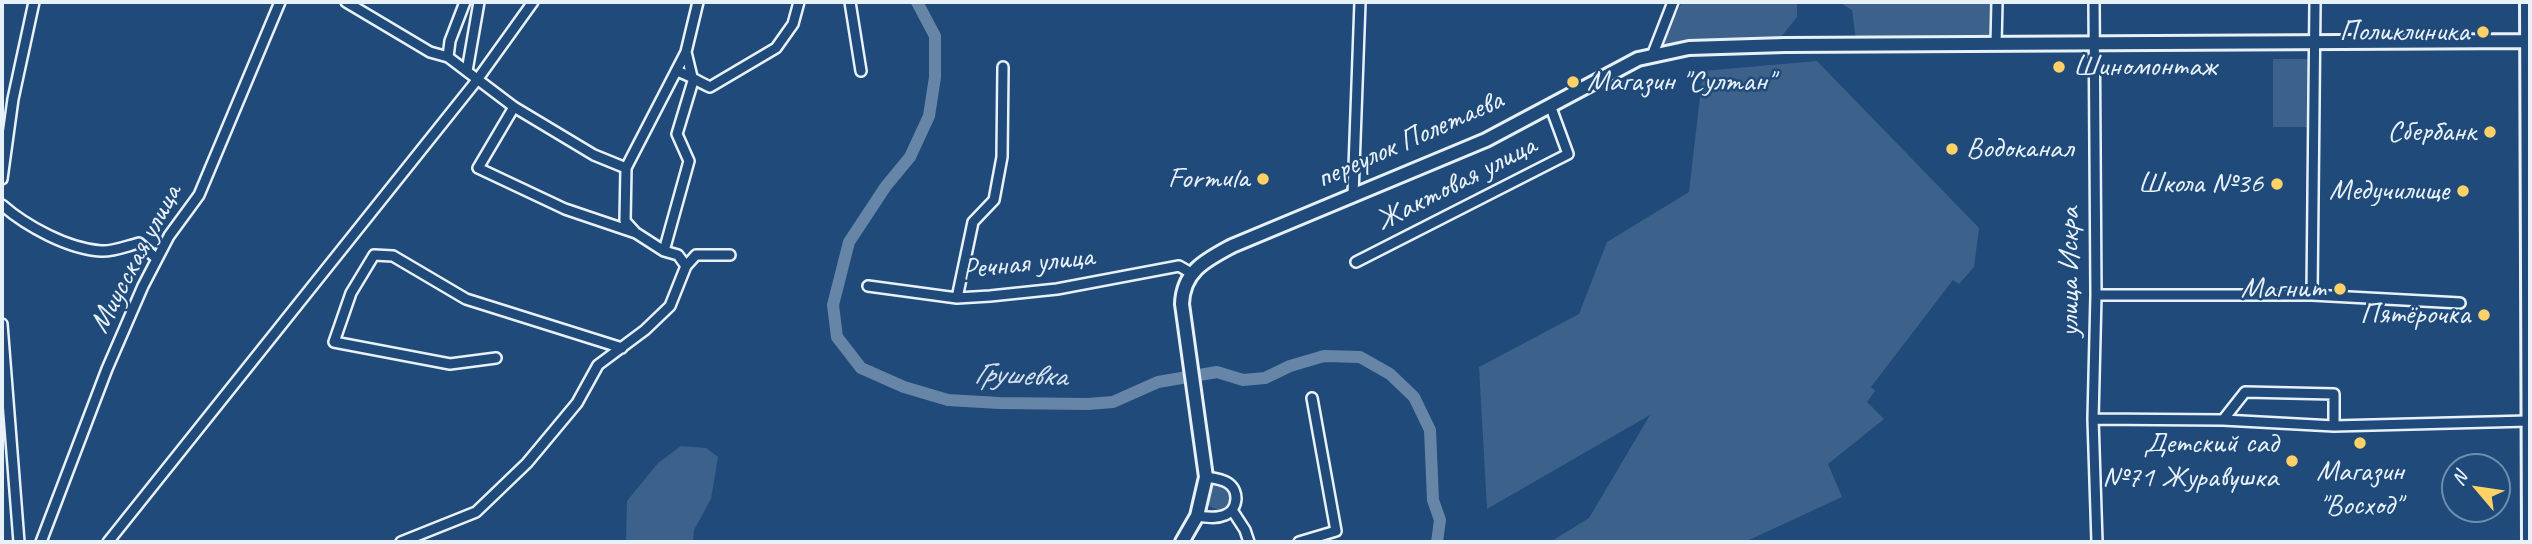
<!DOCTYPE html>
<meta charset="utf-8">
<style>
body{margin:0}
#map{position:relative;width:2532px;height:544px;overflow:hidden;background:#1f4a7a;font-family:Caveat,sans-serif}
canvas{display:block}
.frame{position:absolute;inset:0;border:4px solid #e8f1f8;pointer-events:none}
.north{position:absolute;left:2441px;top:453px;width:70px;height:70px;box-sizing:border-box;background:#1f4a7a;border:2px solid #6f8dac;border-radius:50%;rotate:299deg;font-size:19px;font-weight:700;line-height:28px;text-align:center;color:#e8f1f8}
.north::after{content:'';display:block;margin:auto;width:24px;height:32px;background:#ffd166;clip-path:polygon(50% 0,100% 100%,50% 72%,0 100%)}
</style>
<div id="map">
<canvas width="2532" height="544"></canvas>
<div class="frame"></div>
<div class="north">N</div>
</div>
<script>
const g = document.querySelector('canvas').getContext('2d');
g.lineJoin = 'round';
function paint(path, color) {
  g.fillStyle = color;
  g.fill(path, 'evenodd');
}
function strokePath(path, color, width, dash) {
  g.strokeStyle = color;
  g.lineWidth = width;
  g.lineCap = dash ? 'butt' : 'round';
  g.setLineDash(dash || []);
  g.stroke(path);
}
function write(font, color, halo, rows, align = 'center') {
  g.font = font + ' Caveat,sans-serif';
  g.lineWidth = 5;
  g.setLineDash([]);
  g.textBaseline = 'middle';
  g.strokeStyle = halo;
  g.fillStyle = color;
  for (const [text, x, y, turn = 0] of rows) {
    g.save();
    g.translate(x, y);
    g.rotate((+turn || 0) * Math.PI / 180);
    g.textAlign = isNaN(turn) ? turn : align;
    if (halo) g.strokeText(text, 0, 0);
    g.fillText(text, 0, 0);
    g.restore();
  }
}
paint(new Path2D(`
 M1682,2H1797V17L1777,42L1657,50Z
 M1839,2H1994V41H1856L1852,10Z
 M2273,59H2308V127H2273Z
 M1817,61L1979,228L1974,267L1959,284L1953,280L1871,387L1875,391L1867,402L1884,419L1828,464L1842,497L1749,540L1728,542H1550L1589,518L1650,415L1487,509L1479,367L1579,314L1607,242L1689,192L1703,71Z
 M681,446L706,448L718,457L711,499L694,530L693,542H626L627,501L658,463Z
 M1206 497a12 12 0 1 1 24 0a12 12 0 1 1-24 0Z`), '#3c628c');
strokePath(new Path2D(`
 M917,2L935,36V77L929,116L910,157L886,186L849,242L833,305L837,337L861,368L904,387L948,400L999,403L1088,404L1113,402L1158,382L1217,372L1243,380L1265,378L1290,366L1324,356L1360,357L1390,374L1414,397L1430,430L1433,500L1440,520L1437,542`), '#6685a7', 12);
const minor = new Path2D(`
 M346,2L430,52L448,57L514,107L594,155L626,168
 M850,2L861,71
 M2094,2L2096,295L2093,419L2097,542
 M1996,44L1997,2
 M1652,56L1673,2
 M448,57L450,41L465,2
 M467,71L479,2
 M676,71C688,74 698,82 710,87L776,48L793,24L799,2
 M514,107L478,168L565,209L636,233L664,251L678,255L686,266
 M2,179L13,99L34,2
 M1353,195L1360,2
 M2,205C26,226 68,249 101,251C112,252 127,246 139,243L157,259
 M635,232L625,221L626,168L686,52L698,2
 M664,251L689,161L677,134L693,81L686,52
 M1356,262L1568,154L1550,105
 M868,286L957,298L990,296L1057,289L1179,266L1191,273
 M2096,295H2312L2315,2
 M2312,295L2460,303
 M957,298L973,222L994,200L1002,157L1003,67
 M2,324L19,542
 M496,358L450,364L334,342L351,293L374,255L393,256L466,299L622,348
 M2093,419L2223,420L2245,392L2334,394V426L2528,421
 M2223,420L2334,426
 M1232,510L1245,530L1249,542
 M1197,516C1206,517 1216,519 1225,515C1238,510 1240,491 1228,483C1222,479 1213,478 1206,477
 M41,542L107,369L143,286L169,236L199,195L280,2
 M108,542L477,80L533,2
 M401,542L476,512L527,463L577,403L598,365L645,330L670,306L686,266L696,255H730
 M1299,542L1336,531L1312,398`);
const major = new Path2D(`
 M2527,2L2529,542
 M1182,542L1197,516L1206,477L1182,304C1183,271 1206,260 1232,246L1486,140L1638,59L1689,48L1785,45L2527,41`);
strokePath(minor, '#e8f1f8', 14);
strokePath(major, '#e8f1f8', 18);
strokePath(minor, '#1f4a7a', 9);
strokePath(major, '#1f4a7a', 12);
for (const [x, y, r, color] of [
 [2483,32,7,"#ffd166"],
 [2059,67,7,"#ffd166"],
 [1573,82,7,"#ffd166"],
 [2490,132,7,"#ffd166"],
 [1952,149,7,"#ffd166"],
 [1263,179,7,"#ffd166"],
 [2277,184,7,"#ffd166"],
 [2463,191,7,"#ffd166"],
 [2340,289,7,"#ffd166"],
 [2484,315,7,"#ffd166"],
 [2360,443,7,"#ffd166"],
 [2292,461,7,"#ffd166"]
]) {
  const dot = new Path2D();
  dot.arc(x, y, r, 0, 2 * Math.PI);
  g.fillStyle = color;
  g.fill(dot);
  strokePath(dot, '#1f4a7a', 2.5);
}
write('30px', '#e8f1f8', '#1f4a7a', [
 ["Поликлиника",2469,32],
 ["Шиномонтаж",2073,67,"left"],
 ["Магазин \"Султан\"",1587,82,"left"],
 ["Сбербанк",2476,132],
 ["Водоканал",1966,149,"left"],
 ["Formula",1249,179],
 ["Школа №36",2263,184],
 ["Медучилище",2449,191],
 ["Магнит",2326,289],
 ["Пятёрочка",2470,315],
 ["Детский сад",2278,444],
 ["№71 Журавушка",2278,478],
 ["Магазин",2360,472,"center"],
 ["\"Восход\"",2360,506,"center"]
], 'right');
write('30px', '#e8f1f8', '#1f4a7a', [
 ["переулок Полетаева",1410,140,-24],
 ["Жактовая улица",1456,184,-27],
 ["Миусская улица",136,259,-62],
 ["Речная улица",1028,264,-6],
 ["улица Искра",2070,272,-90]
]);
write('italic 32px', '#d4e1ec', '#1f4a7a', [
 ["Грушевка",1020,376,2]
]);
</script>
